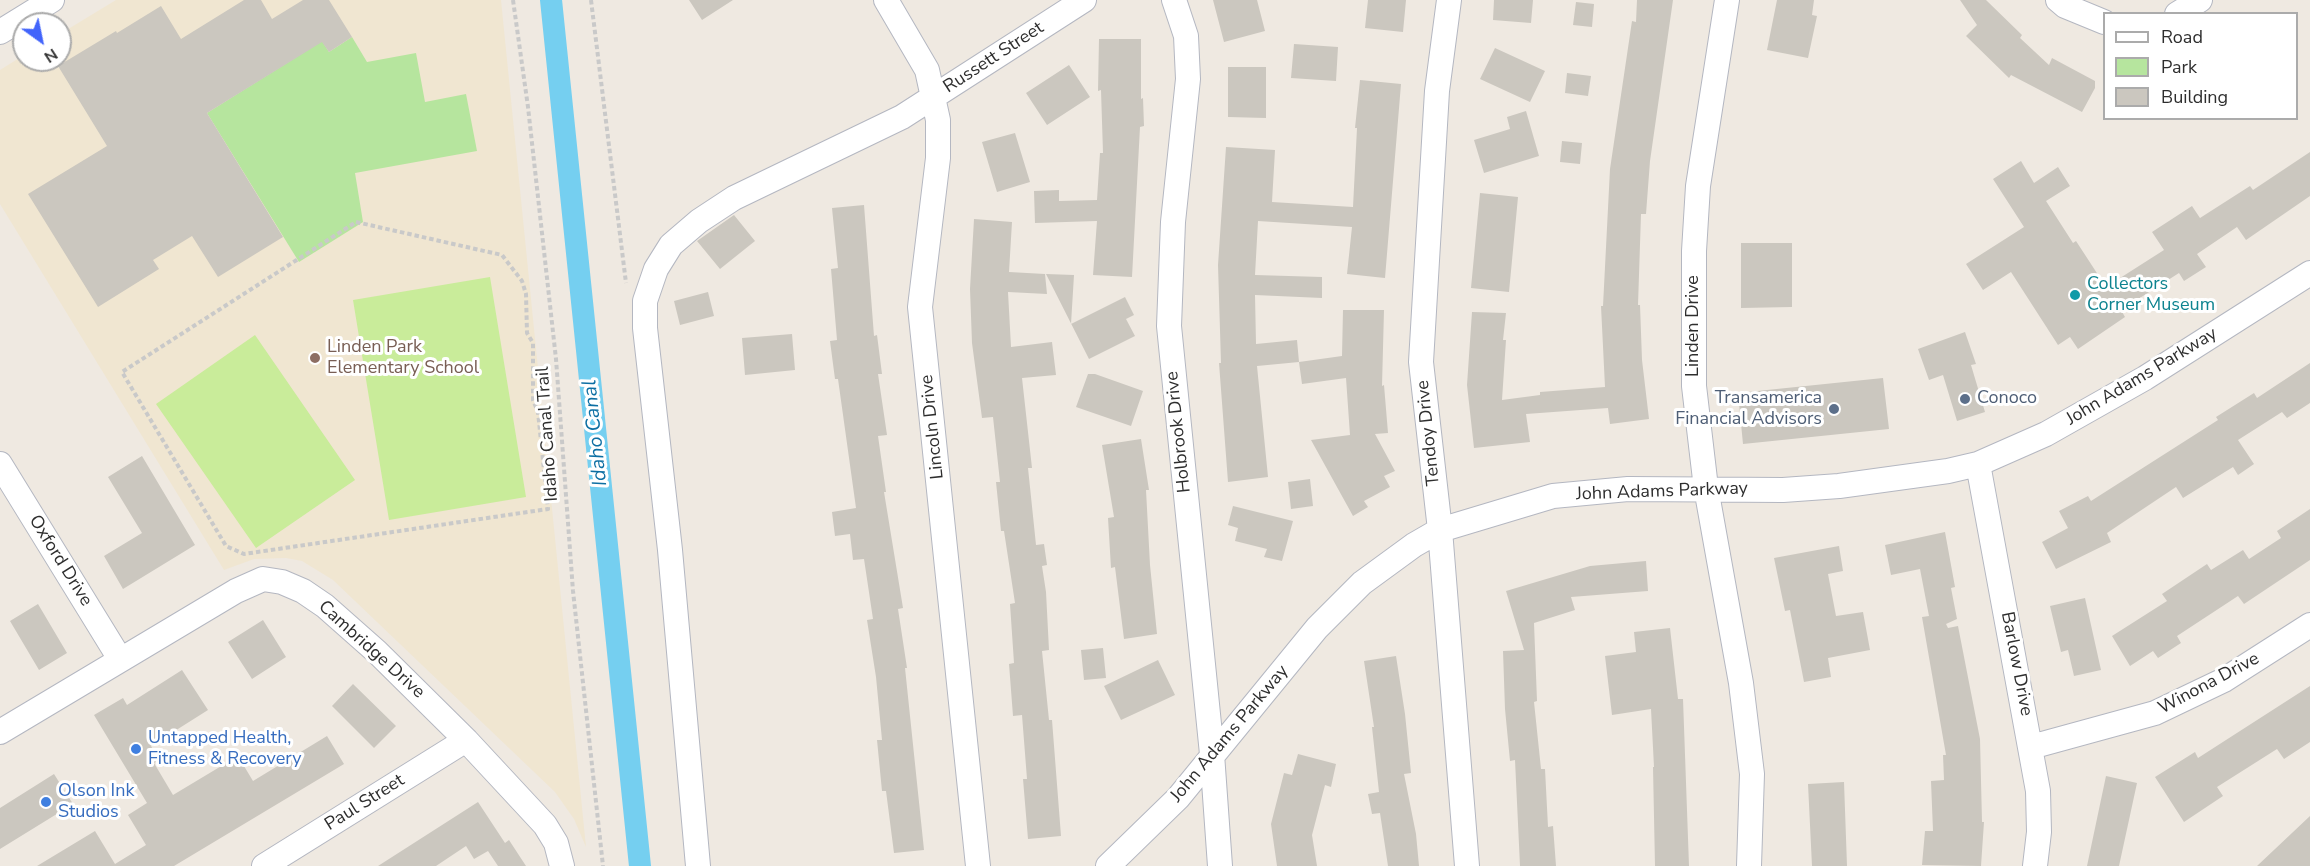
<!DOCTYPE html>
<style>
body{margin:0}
#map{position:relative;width:2310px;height:866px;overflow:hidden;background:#efe9e1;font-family:"Nunito Sans",sans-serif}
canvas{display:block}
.legend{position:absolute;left:2103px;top:12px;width:195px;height:108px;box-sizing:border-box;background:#fff;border:2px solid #ababab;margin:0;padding:8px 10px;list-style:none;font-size:18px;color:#2e2e2e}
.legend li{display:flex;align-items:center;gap:12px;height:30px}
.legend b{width:30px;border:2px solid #ababab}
.north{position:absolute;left:12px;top:12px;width:60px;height:60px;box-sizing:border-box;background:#fff;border:2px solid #ababab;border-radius:50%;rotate:147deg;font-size:16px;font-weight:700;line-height:24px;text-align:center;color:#2e2e2e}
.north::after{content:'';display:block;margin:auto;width:21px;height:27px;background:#4264fb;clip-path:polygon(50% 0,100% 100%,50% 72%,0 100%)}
</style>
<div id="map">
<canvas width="2310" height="866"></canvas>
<ul class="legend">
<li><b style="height:8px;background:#fff"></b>Road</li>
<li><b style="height:16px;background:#b6e59e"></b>Park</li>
<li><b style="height:16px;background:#cbc7bf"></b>Building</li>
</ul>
<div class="north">N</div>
</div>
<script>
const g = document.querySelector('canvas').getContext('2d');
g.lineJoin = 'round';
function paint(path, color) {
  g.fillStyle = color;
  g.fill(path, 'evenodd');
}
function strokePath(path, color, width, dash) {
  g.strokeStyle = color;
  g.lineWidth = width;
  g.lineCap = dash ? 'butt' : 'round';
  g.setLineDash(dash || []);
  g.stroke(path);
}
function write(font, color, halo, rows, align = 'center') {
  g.font = font + ' "Nunito Sans",sans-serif';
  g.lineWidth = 6;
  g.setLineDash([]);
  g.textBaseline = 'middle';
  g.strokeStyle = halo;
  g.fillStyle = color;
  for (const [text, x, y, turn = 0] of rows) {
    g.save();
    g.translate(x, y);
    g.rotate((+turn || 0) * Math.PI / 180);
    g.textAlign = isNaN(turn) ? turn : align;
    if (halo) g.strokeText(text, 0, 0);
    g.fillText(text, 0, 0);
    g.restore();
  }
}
paint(new Path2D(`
 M116,0H501L586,847L574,819L555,792L333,580L302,561L286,558L254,559L224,570L0,204V70L24,55V60H60V34Z`), '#f0e6d1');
paint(new Path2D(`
 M352,37L367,62L416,53L425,102L466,94L477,151L355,173L363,222L299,262L207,113L322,41L329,52Z`), '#b6e59e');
paint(new Path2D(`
 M490,277L526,497L389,520L353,300Z
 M255,335L355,480L256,548L156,404Z`), '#c9ec9a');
strokePath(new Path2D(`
 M551,0L640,866`), '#75cff0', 22);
paint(new Path2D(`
 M244,0H261L272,19L303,0H329L352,37L329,52L322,42L207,113L283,237L218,277L192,236L153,260L159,269L98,307L28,194L107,146L58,66L116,31L117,33L161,6L181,39Z
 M689,0H733L702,20Z
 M1213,0H1257L1265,31L1224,42Z
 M1368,0H1406L1403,32L1365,28Z
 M1494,0H1533L1531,23L1493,20Z
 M1637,0H1673L1650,161L1646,214H1641L1638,305H1640L1642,360L1649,419L1610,424L1608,408L1526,414L1530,442L1474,448L1467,385L1472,312L1506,313L1503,340H1506L1502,400L1540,395V392L1605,387L1601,306H1603L1610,169L1632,21L1636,22Z
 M1777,0H1814L1812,15L1817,16L1808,58L1767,50Z
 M1960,0H1986L2022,35L2020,38L2049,65L2052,58L2095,81V88L2082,112L2011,75L2009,78L1966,36L1977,25Z
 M1576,2L1594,4L1592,27L1573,25Z
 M1099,39H1141V99L1143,98L1144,126L1140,127L1132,277L1093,275L1097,221L1035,223L1034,191L1059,190V201L1097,200L1100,153H1103L1101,90L1098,91Z
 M1294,44L1338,47L1336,81L1291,78Z
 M1495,48L1545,71L1530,102L1480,79Z
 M1069,65L1090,97L1047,125L1026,93Z
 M1228,67H1266V118L1228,117Z
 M1567,73L1591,76L1588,96L1565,93Z
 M1360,80L1401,84L1385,278L1347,274L1352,227L1258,221L1255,275L1322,277V298L1255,295L1256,344L1297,340L1299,362L1257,366L1268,477L1228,482L1219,363H1221L1218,265L1226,147L1275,150L1272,202L1353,207L1357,128H1355Z
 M1526,111L1539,156L1484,173L1474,140L1510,129L1507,117Z
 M1015,133L1030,182L997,192L982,142Z
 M1562,141L1582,143L1580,164L1560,162Z
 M2310,152V196L2246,240L2237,227L2197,254L2206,267L2184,281L2179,273L2121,310L2125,317L2078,349L2070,337L2058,345L2011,272L1983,290L1966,264L2024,227L1993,179L2021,161L2034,183L2058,167L2070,186L2046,201L2073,243L2076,241L2106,287L2164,250L2152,232L2192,206L2200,218L2250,186L2253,190Z
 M1480,193L1518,197L1509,292L1471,288Z
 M864,205L874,336L877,335L882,374H878L887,435L878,436L886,492H884L903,608L898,609L907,668H905L924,850L894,853L886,791H882L877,740H882L876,677L867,620L873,619L864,559L853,560L850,534L835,536L832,512L856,508L838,379H835L830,341L837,340L831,269L838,268L832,208Z
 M734,215L755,241L720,269L697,241Z
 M974,219L1012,222L1009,272L1045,274L1047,294L1008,292L1011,347L1052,342L1056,375L1022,378L1032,468H1028L1036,545L1044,544L1047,565L1042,566L1046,592L1049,650L1042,651L1049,720H1052L1061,836L1028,839L1023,779H1027L1022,715L1013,716L1009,664L1014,663L1010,604L1015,603L1004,531H1001L996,482H1000L993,417L982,418L972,343L970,289Z
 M1741,243H1792V307L1741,308Z
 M1046,274L1074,275L1071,324L1125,297L1134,315L1126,319L1135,336L1089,359Z
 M708,292L714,316L680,325L674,301Z
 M1343,310H1384L1382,386L1384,385L1388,433L1375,434L1395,471L1384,476L1390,487L1364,501L1368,507L1353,516L1311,440L1350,435L1346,378L1302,384L1299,362L1342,356Z
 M1965,332L1976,364L1971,365L1985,412L1957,421L1943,375L1929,380L1918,349Z
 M792,334L795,370L745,375L742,338Z
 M2310,363V403L2287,418L2282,412L2238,440L2254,464L2238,475L2233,467L2183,498L2176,487L2107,533L2111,542L2056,569L2042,542L2068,528L2059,511L2088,496L2091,501L2218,420L2216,417L2254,393L2257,398Z
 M1088,374H1095L1143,391L1131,426L1076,407Z
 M1883,378L1889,429L1743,444L1738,393Z
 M1141,439L1149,490H1146L1150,565L1157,634L1124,639L1115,567L1111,568L1108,518L1114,517L1102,445Z
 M142,456L195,545L123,589L104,556L142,533L108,477Z
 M1310,479L1313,506L1291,509L1288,482Z
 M1233,506L1293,521L1282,561L1264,557L1267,549L1235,541L1238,528L1228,525Z
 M2310,509V560L2244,604L2238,596L2177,636L2181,643L2158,658L2153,651L2130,666L2112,636L2167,601L2162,594L2207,564L2211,570L2243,550L2249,559L2281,538L2277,531Z
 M1945,532L1955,587L1951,588L1957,619L1946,624L1948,628L1958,626L1980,739L1982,822H1984L1981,866L1922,865L1925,831H1933L1931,781L1944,780L1943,755H1946L1922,617L1929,616L1920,569L1891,575L1885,545Z
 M1839,546L1843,571L1828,574L1836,616L1863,612L1870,650L1828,658L1831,677L1804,682L1790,610L1785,611L1774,558Z
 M1646,561L1648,591L1571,597L1575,610L1534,623L1537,701L1534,702L1541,769H1545L1548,827L1553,826L1556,866H1520L1515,760L1510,761L1505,709L1503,651L1524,650L1506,591L1590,566Z
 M2085,598L2101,670L2074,676L2068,650L2061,652L2050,606Z
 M38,604L67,653L39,670L10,621Z
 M263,620L286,657L252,679L228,642Z
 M1670,628L1678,699H1683L1689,866H1655L1653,767H1654L1651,709L1612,715L1605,656L1636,652L1634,632Z
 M1103,648L1106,678L1084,680L1081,650Z
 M1396,656L1405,714L1411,773L1404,774L1416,834L1419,866H1388L1380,813L1372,814L1368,794L1379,792L1372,727H1374L1364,661Z
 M1158,660L1175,695L1121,720L1104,686Z
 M182,670L208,710L151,746L159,760L154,763L173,795L238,756L253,781L327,736L344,764L174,866H37L95,831L115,864L146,845L128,815L147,803L94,715L123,698L127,705Z
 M353,684L396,726L374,748L332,706Z
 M2310,686V742L2284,759L2277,749L2217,787L2223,796L2184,822L2155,777L2195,752L2198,758Z
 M1298,754L1336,764L1331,787L1325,785L1312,835L1317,866H1277L1271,824L1284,773L1292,775Z
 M54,774L73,804L0,849V808Z
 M2106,776L2137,783L2119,866H2087Z
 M1844,782L1847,866H1812L1808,784Z
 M478,802L505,843L509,840L526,866H498L488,851L474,859L466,846L436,866H378Z
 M2310,816V866H2257Z`), '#cbc7bf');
const minor = new Path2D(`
 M886,0L927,70L938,120V158L920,307L978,866
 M1174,0L1186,36L1188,79L1173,222L1169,326L1212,754L1220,866
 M1449,0L1437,91L1421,362L1440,530L1467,866
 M1727,0L1698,186L1694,251V386L1706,488L1741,683L1752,774L1749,866
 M2058,0L2065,6L2104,22
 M2177,14L2200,0
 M0,32L52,0
 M0,464L120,659
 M1978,464L2038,791L2039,832L2035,866
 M0,732L236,591L263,579L282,582L303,591L325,606L377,652L466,740L545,825L556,843L562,866
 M2031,747L2155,713L2224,680L2310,625
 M264,866L466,740
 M698,866L670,550L645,328V301L656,269L671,245L699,221L734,198L902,117L1084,0
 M1108,866L1178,798L1317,628L1362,583L1414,545L1440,530L1553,496L1628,489L1783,490L1839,486L1948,471L1978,464L2046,434L2145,378L2310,273`);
strokePath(minor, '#b4b7c1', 26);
strokePath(new Path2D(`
 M513,0L528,107L556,359L573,591L603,866
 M591,0L626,283
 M356,222L502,255L522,281L526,294L527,333L533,343V400L538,412L548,509L244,554L226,546L122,372Z`), '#c9c9c9', 4, [4.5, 3]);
strokePath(minor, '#fff', 24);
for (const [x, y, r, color] of [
 [2075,295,6,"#0f9aa8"],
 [315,358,6,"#8d6e63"],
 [1965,399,6,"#5c6f8a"],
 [1834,409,6,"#5c6f8a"],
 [136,749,6,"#3f7fe0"],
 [46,802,6,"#3f7fe0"]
]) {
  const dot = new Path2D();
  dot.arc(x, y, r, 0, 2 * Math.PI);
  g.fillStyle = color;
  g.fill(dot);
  strokePath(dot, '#fff', 2);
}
write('18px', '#2e2e2e', '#fff', [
 ["Russett Street",994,58,-33],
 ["Linden Drive",1694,326,-90],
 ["John Adams Parkway",2142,377,-31],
 ["Lincoln Drive",933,427,-96],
 ["Holbrook Drive",1179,432,-96],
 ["Tendoy Drive",1429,433,-96],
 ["Idaho Canal Trail",548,434,-94],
 ["John Adams Parkway",1662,492,-2],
 ["Oxford Drive",60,561,58],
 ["Cambridge Drive",371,650,42],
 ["Barlow Drive",2016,664,79],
 ["Winona Drive",2209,684,-28],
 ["John Adams Parkway",1230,734,-50],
 ["Paul Street",365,803,-32]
]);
write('18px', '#0d838f', '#fff', [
 ["Collectors",2087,285],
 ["Corner Museum",2087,306]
], 'left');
write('18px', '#785e54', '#fff', [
 ["Linden Park",327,348],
 ["Elementary School",327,369]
], 'left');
write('18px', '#4e5e75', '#fff', [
 ["Transamerica",1822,399],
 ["Financial Advisors",1822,420],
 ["Conoco",1977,399,"left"]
], 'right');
write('18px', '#366cbe', '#fff', [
 ["Untapped Health,",148,739],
 ["Fitness & Recovery",148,760],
 ["Olson Ink",58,792],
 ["Studios",58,813]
], 'left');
write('italic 20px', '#0d6fa3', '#fff', [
 ["Idaho Canal",596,433,-96]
]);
</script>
